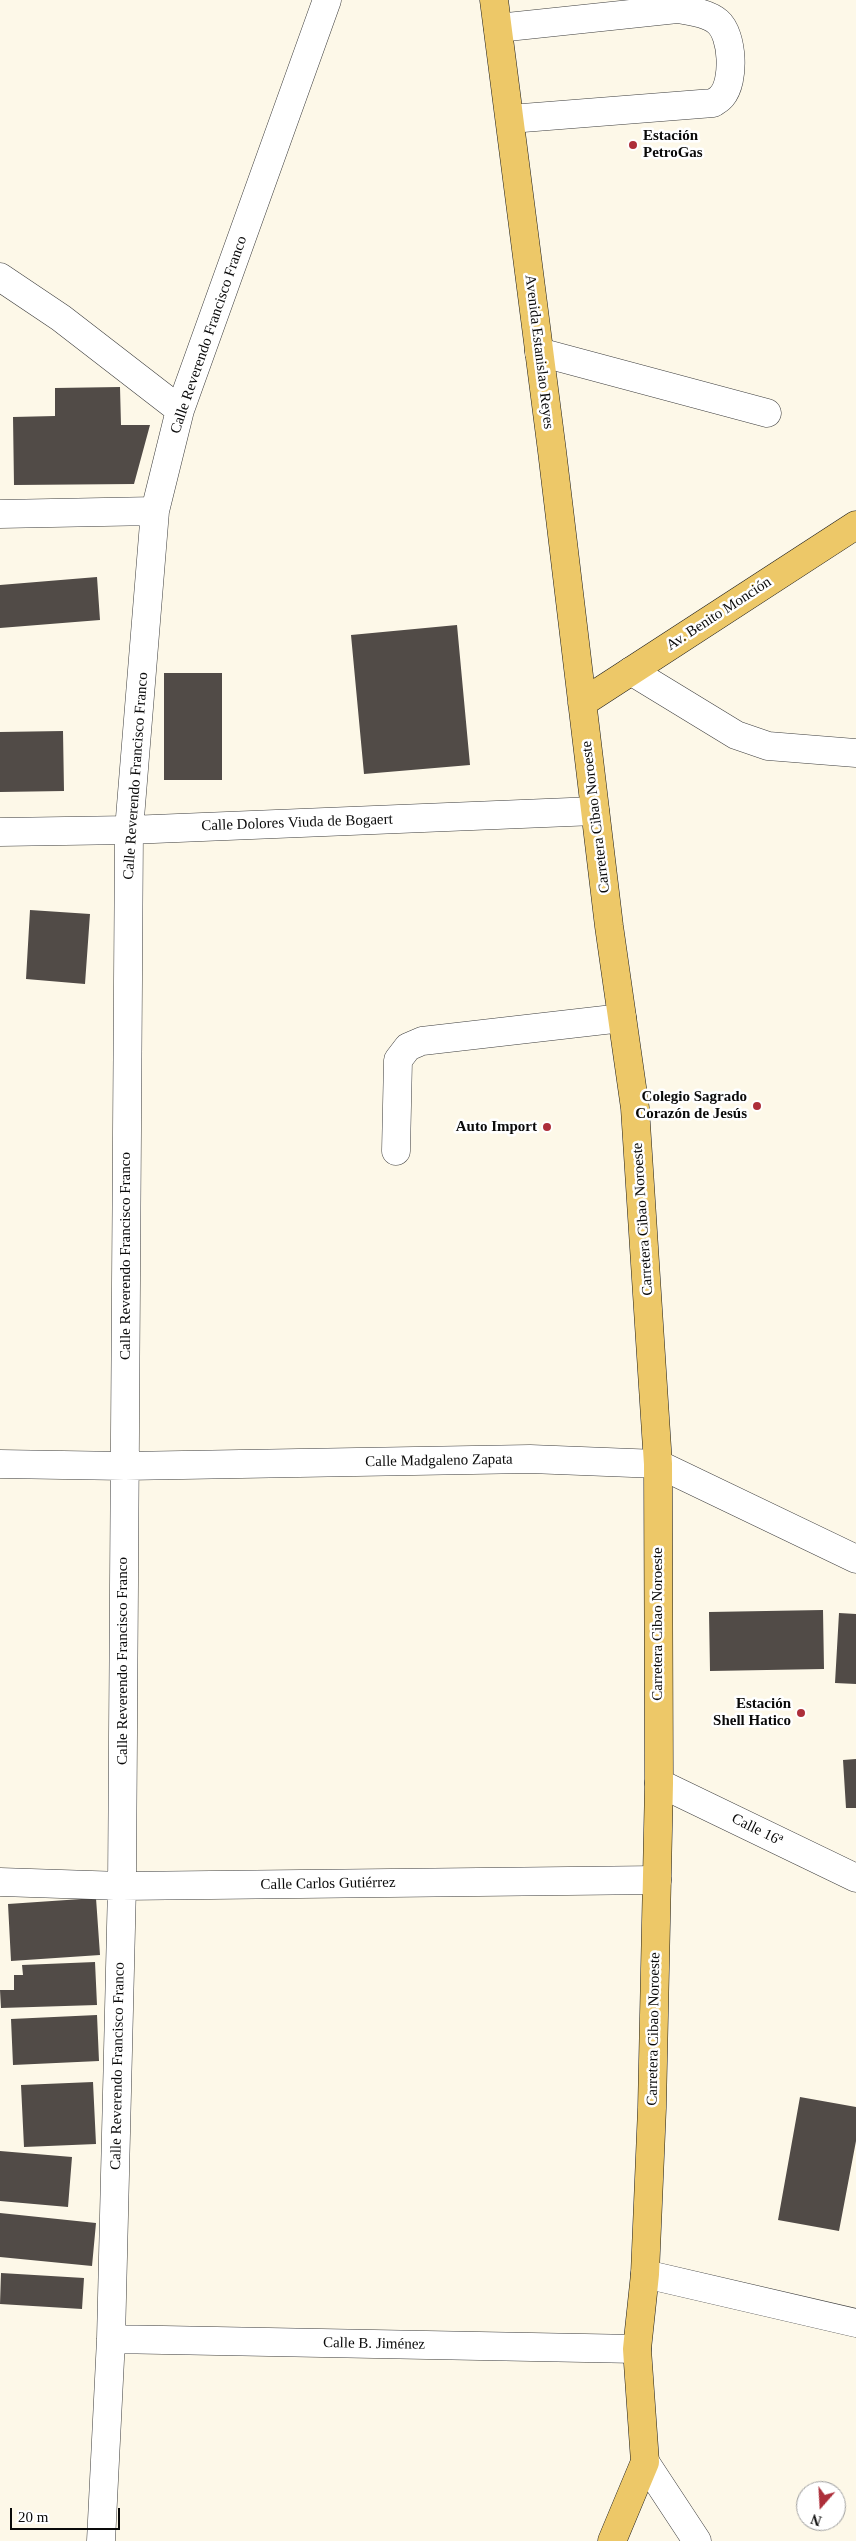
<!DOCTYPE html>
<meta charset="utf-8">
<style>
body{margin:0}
#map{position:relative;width:856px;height:2541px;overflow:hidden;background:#fdf8e8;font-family:Georgia,serif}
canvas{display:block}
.north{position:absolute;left:796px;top:2481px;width:50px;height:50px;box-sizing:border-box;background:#fff;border:1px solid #9d9d9d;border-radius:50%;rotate:199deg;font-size:14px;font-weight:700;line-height:20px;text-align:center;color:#0a0a0a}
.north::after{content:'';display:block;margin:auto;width:18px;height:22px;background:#ad2e39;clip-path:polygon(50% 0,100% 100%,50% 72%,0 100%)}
.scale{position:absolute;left:10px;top:2508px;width:110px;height:22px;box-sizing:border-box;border:2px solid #0a0a0a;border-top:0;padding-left:6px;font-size:15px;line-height:18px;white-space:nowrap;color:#0a0a0a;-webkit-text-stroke:4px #fff;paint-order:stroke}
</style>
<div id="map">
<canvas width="856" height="2541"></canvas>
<div class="north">N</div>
<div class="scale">20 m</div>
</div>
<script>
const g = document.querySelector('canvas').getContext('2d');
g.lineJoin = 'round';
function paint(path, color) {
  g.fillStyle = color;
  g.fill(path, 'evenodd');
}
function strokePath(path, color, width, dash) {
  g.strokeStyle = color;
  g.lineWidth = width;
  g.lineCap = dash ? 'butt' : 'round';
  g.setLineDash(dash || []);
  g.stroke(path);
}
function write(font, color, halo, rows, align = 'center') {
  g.font = font + ' Georgia,serif';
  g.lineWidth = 5;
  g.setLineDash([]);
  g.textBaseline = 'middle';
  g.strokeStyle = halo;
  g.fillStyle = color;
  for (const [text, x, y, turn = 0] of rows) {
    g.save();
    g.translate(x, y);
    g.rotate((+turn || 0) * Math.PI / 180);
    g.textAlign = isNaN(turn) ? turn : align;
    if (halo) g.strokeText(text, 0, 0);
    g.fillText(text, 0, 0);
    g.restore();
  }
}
paint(new Path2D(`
 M120,387L121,425H150L134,484L14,485L13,417L55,416V388Z
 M97,577L100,620L0,628V585Z
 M457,625L470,765L364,774L351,635Z
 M164,673H222V780H164Z
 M63,731L64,791L0,792V732Z
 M30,910L90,914L85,984L26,979Z
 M823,1610L824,1669L710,1671L709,1612Z
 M839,1613L856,1614V1684L835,1683Z
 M856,1759V1808H846L843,1760Z
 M96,1898L100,1955L11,1961L8,1904Z
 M95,1962L97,2005L1,2008L0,1990H14V1975H23L22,1965Z
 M97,2015L99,2061L13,2065L11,2019Z
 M93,2082L96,2144L24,2147L21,2085Z
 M800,2097L856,2107V2141L839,2231L778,2220Z
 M0,2151L72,2157L68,2207L0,2201Z
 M0,2213L96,2223L92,2266L0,2257Z
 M1,2273L84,2278L82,2309L0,2304Z`), '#514b47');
const minor = new Path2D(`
 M498,28L677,9C690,11 708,13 718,22C733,35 735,81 722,96C720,99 716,101 713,103L510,119
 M0,277L61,318L180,410
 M539,352L767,413
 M0,514L155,511
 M631,671L736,735L768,746L856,753
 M0,832L129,830L595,811
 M396,1151L398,1060L408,1047L422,1041L622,1018
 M0,1464L125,1466L530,1459L658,1464L856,1559
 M659,1783L856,1878
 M0,1882L122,1886L657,1880
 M645,2274L856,2323
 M111,2339L637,2349
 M645,2462L697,2541
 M101,2541L111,2339L122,1886L129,830L155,511L180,410L327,0`);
const major = new Path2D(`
 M494,0L552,451L609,926L635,1108L658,1464L659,1783L652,2108L645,2274L637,2349L645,2462L612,2541
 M582,703L856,525`);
strokePath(minor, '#3d3d3d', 29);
strokePath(major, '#1b1b1b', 29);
strokePath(minor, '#fff', 28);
strokePath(major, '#edc868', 28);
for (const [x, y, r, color] of [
 [633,145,5,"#ad2e39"],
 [757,1106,5,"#ad2e39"],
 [547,1127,5,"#ad2e39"],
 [801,1713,5,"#ad2e39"]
]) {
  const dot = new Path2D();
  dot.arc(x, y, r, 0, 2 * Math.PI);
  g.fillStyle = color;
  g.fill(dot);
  strokePath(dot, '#fff', 2);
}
write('bold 15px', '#0a0a0a', '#fff', [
 ["Estación",643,136,"left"],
 ["PetroGas",643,153,"left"],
 ["Colegio Sagrado",747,1097],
 ["Corazón de Jesús",747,1114],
 ["Auto Import",537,1127],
 ["Estación",791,1704],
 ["Shell Hatico",791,1721]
], 'right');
write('15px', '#0a0a0a', '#fff', [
 ["Calle Reverendo Francisco Franco",209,335,-71],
 ["Avenida Estanislao Reyes",539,352,83],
 ["Av. Benito Monción",719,614,-33],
 ["Calle Reverendo Francisco Franco",136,776,-86],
 ["Carretera Cibao Noroeste",596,817,-97],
 ["Calle Dolores Viuda de Bogaert",297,823,-2],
 ["Carretera Cibao Noroeste",643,1219,-94],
 ["Calle Reverendo Francisco Franco",126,1256,-90],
 ["Calle Madgaleno Zapata",439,1461,-1],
 ["Carretera Cibao Noroeste",658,1624,-90],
 ["Calle Reverendo Francisco Franco",123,1661,-90],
 ["Calle 16ª",757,1830,26],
 ["Calle Carlos Gutiérrez",328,1884,-1],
 ["Carretera Cibao Noroeste",654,2029,-89],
 ["Calle Reverendo Francisco Franco",118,2066,-89],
 ["Calle B. Jiménez",374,2344,1]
]);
</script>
